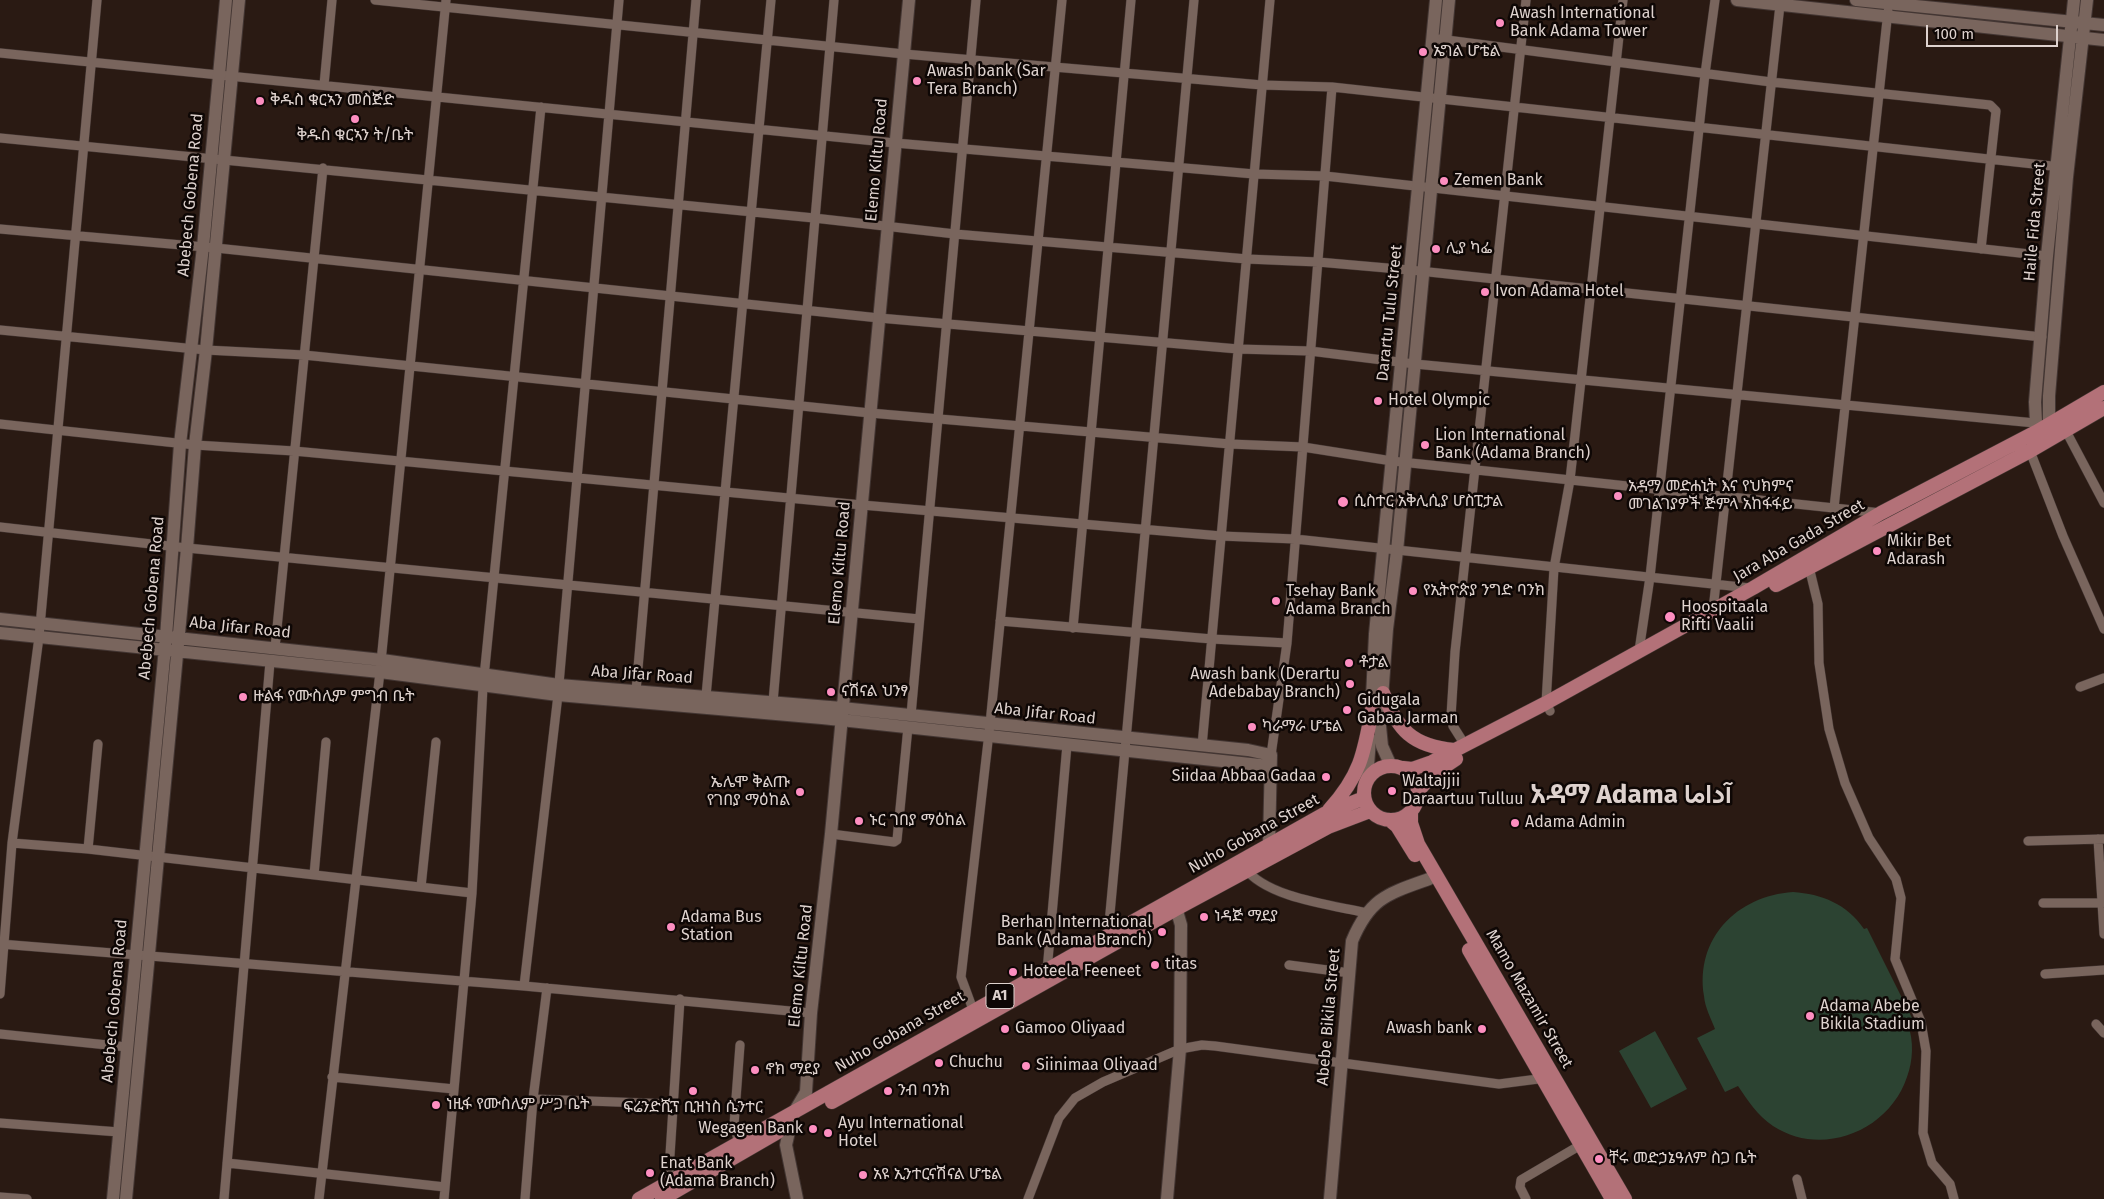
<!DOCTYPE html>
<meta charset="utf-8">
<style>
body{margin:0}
#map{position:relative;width:2104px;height:1199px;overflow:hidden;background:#2a1a13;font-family:"Fira Sans",sans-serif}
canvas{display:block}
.scale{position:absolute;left:1926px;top:25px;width:132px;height:22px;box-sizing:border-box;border:2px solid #ded2ce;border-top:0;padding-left:6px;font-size:15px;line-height:18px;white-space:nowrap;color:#ded2ce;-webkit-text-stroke:4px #0e0705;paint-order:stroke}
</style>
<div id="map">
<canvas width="2104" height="1199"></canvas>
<div class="scale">100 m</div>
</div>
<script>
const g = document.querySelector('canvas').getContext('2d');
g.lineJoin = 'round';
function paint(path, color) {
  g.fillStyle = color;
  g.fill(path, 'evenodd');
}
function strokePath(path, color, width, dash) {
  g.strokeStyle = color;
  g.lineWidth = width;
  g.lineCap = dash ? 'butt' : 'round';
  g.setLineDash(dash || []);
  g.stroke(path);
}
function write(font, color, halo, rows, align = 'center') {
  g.font = font + ' "Fira Sans",Vazirmatn,"Noto Sans Ethiopic",sans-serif';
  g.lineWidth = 5;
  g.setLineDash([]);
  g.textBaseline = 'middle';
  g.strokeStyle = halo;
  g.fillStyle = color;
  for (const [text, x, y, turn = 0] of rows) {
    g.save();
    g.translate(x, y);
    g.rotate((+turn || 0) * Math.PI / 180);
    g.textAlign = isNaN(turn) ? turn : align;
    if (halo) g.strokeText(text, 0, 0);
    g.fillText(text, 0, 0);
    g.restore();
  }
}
paint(new Path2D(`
 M1793,892C1822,894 1847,904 1864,929L1867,928L1914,1022L1908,1025C1914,1041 1913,1061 1907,1077C1889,1131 1822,1158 1773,1126C1757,1115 1748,1101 1738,1086L1725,1092L1697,1038L1715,1029C1711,1018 1705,1008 1704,996C1695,938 1737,896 1793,892Z
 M1655,1031L1687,1089L1651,1108L1619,1051Z`), '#2c4332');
const street = new Path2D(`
 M375,0L904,54L1262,85L1332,87L2061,167
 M1439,39L1771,82L1990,105L1996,111L1981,249
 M0,53L895,143L1254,174L1325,176L2047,256
 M324,85L332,0
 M0,138L814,218L955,234L1247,259L1318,262L1410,270L2042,337
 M0,229L216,248L879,318L1238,349L1310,351L1415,364L2035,423
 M0,330L206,350L304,355L870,413L1230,444L1303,447L1392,461L1881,513
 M0,424L195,445L294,451L862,505L1221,536L1295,539L1750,588
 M2066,431L2104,503
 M2030,451L2063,536L2104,629
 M1834,508L1888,11
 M0,527L187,548L919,619
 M1809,567L1818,604L1819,663L1829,729L1845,783L1869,838L1896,879L1901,898L1895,959L1921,1022L1926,1051L1923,1133L1932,1163L1950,1184L1954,1199
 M1713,610L1780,5
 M1000,621L1212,639L1287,643
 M1073,628L1131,0
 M275,648L323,168
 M1639,651L1650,577L1705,74L1715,0
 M2080,687L2104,678
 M636,691L696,0
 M706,696L771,0
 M773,702L834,0
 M1550,711L1546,703L1554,568L1570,480L1623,0
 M911,715L976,0
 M1465,745L1453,726L1451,716L1455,652L1526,0
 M1202,746L1270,0
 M1271,755L1287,643L1332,87
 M831,834L894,842L897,840L908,727
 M2098,839L2104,934
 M2028,841L2103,839
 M12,843L88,849L472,893
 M88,849L98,744
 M1244,867C1266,898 1332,905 1367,913
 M314,875L326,742
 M421,887L436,742
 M2043,903H2102
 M1108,935L1194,0
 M0,944L524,986L811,1013
 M1289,965L1350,973
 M1047,971L1067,745
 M2045,974L2104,970
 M524,986L558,695L619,0
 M0,994L12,843L39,637L97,0
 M975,1015L961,977L990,724L1062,0
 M2096,1024L2104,1033
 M0,1034L127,1047
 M332,1077L454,1089
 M533,1099L672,1104
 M0,1123L119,1132
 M739,1143L734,1125L740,1045
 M227,1163L445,1187
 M1797,1179L1802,1199
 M668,1186L680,999
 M0,1197L27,1199
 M224,1199L270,662
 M319,1199L380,672L446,0
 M444,1199L472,893L483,687L541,107
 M525,1199L533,1099L547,988
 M1028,1199L1059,1118L1075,1098L1103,1082L1180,1049L1202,1045L1215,1046L1499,1084L1546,1078
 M1526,1199L1520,1187L1521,1180L1584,1143`);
const secondary = new Path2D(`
 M1737,0L2104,40
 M1856,0L2104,25
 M2049,432V396L2067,177L2087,0
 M2037,442L2035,402L2047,256L2074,0
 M0,619L382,660L559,685L842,708L1248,750L1271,755L1269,845
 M0,633L380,672L558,695L822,718L1269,766
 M1371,719L1375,634L1436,0
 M1391,766L1382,746L1380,726L1387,629L1397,551L1449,0
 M1367,779L1370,739
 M113,1199L166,637L180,444L203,247L226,0
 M126,1199L187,548L195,445L206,350L239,0
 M797,1199L786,1145L793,1114L806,1092L811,1013L831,834L909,0
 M1167,1199L1180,1049L1181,925L1174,901
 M1330,1199L1352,941C1370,898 1387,894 1429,879`);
const primary = new Path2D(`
 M1776,585L2030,451L2104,408
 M1383,693C1398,730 1412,746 1454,750
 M1364 793a27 27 0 1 1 54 0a27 27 0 1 1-54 0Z
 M1403,768L1412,769L1432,762L1546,703L1753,588L1881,513L2036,432L2104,392
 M1419,790L1432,775L1456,759
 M1329,810C1360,776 1364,754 1372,710
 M1411,813V823L1418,844L1625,1199
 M1391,821L1397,826L1415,855
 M1469,950L1612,1199
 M832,1102L1178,908L1328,827L1370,811
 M639,1199L1269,845L1324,814L1364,798
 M662,1199L778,1132`);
strokePath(street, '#433633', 10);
strokePath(secondary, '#433633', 14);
strokePath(primary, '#433633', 15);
strokePath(street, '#79655d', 9);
strokePath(secondary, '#79655d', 12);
strokePath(primary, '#b37178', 14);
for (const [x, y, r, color] of [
 [1500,23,5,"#fd8ec0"],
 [1423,52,5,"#fd8ec0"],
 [917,81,5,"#fd8ec0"],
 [260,101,5,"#fd8ec0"],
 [355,119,5,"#fd8ec0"],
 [1444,181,5,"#fd8ec0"],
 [1436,249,5,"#fd8ec0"],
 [1485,292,5,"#fd8ec0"],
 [1378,401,5,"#fd8ec0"],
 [1425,445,5,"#fd8ec0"],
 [1618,496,5,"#fd8ec0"],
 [1343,502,6,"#fd8ec0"],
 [1877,551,5,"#fd8ec0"],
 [1413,591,5,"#fd8ec0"],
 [1276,601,5,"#fd8ec0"],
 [1670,617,6,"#fd8ec0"],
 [1349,663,5,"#fd8ec0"],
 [1350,684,5,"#fd8ec0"],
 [831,692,5,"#fd8ec0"],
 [243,697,5,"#fd8ec0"],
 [1347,710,5,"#fd8ec0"],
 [1252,727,5,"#fd8ec0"],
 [1326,777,5,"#fd8ec0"],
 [1392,791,5,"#fd8ec0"],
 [800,792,5,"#fd8ec0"],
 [859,821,5,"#fd8ec0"],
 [1515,823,5,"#fd8ec0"],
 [1204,917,5,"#fd8ec0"],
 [671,927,5,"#fd8ec0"],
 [1162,932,5,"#fd8ec0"],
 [1155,965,5,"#fd8ec0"],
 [1013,972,5,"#fd8ec0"],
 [1810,1016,5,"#fd8ec0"],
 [1005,1029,5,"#fd8ec0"],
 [1482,1029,5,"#fd8ec0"],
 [939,1063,5,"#fd8ec0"],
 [1026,1066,5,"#fd8ec0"],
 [755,1070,5,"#fd8ec0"],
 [693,1091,5,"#fd8ec0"],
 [888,1091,5,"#fd8ec0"],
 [436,1105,5,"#fd8ec0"],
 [813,1129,5,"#fd8ec0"],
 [828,1133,5,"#fd8ec0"],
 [1599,1159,5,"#fd8ec0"],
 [650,1173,5,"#fd8ec0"],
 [863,1175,5,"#fd8ec0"]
]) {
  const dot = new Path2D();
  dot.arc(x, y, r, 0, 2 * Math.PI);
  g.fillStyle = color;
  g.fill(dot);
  strokePath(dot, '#0e0705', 2);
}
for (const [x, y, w] of [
 [1000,996,28]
]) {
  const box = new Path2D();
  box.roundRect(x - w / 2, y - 12.5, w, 25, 4);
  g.fillStyle = '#0e0705';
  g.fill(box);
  strokePath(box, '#ded2ce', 1);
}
write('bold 15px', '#ded2ce', null, [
 ["A1",1000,996]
]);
write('16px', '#ded2ce', '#0e0705', [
 ["Awash International",1510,14],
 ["Bank Adama Tower",1510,32],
 ["ኤግል ሆቴል",1433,52],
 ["Awash bank (Sar",927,72],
 ["Tera Branch)",927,90],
 ["ቅዱስ ቁርኣን መስጅድ",270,101],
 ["ቅዱስ ቁርኣን ት/ቤት",355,136,"center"],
 ["Zemen Bank",1454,181],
 ["ሊያ ካፌ",1446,249],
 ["Ivon Adama Hotel",1495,292],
 ["Hotel Olympic",1388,401],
 ["Lion International",1435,436],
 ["Bank (Adama Branch)",1435,454],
 ["አዳማ መድሐኒት እና የህክምና",1628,487],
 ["መገልገያዎች ጅምላ አከፋፋይ",1628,505],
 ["ሲስተር አቅሊሲያ ሆስፒታል",1354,502],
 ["Mikir Bet",1887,542],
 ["Adarash",1887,560],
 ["የኢትዮጵያ ንግድ ባንክ",1423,591],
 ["Tsehay Bank",1286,592],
 ["Adama Branch",1286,610],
 ["Hoospitaala",1681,608],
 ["Rifti Vaalii",1681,626],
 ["ቶታል",1359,663],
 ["Awash bank (Derartu",1340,675,"right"],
 ["Adebabay Branch)",1340,693,"right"],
 ["ናሽናል ህንፃ",841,692],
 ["ዙልፋ የሙስሊም ምግብ ቤት",253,697],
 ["Gidugala",1357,701],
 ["Gabaa Jarman",1357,719],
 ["ካራማራ ሆቴል",1262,727],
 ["Siidaa Abbaa Gadaa",1316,777,"right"],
 ["Waltajjii",1402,782],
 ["Daraartuu Tulluu",1402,800],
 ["ኤሌሞ ቅልጡ",790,783,"right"],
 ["የገበያ ማዕከል",790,801,"right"],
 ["ኑር ገበያ ማዕከል",869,821],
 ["Adama Admin",1525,823],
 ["ነዳጅ ማደያ",1214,917],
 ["Adama Bus",681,918],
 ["Station",681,936],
 ["Berhan International",1152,923,"right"],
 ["Bank (Adama Branch)",1152,941,"right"],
 ["titas",1165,965],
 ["Hoteela Feeneet",1023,972],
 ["Adama Abebe",1820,1007],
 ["Bikila Stadium",1820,1025],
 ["Gamoo Oliyaad",1015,1029],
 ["Awash bank",1472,1029,"right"],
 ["Chuchu",949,1063],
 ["Siinimaa Oliyaad",1036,1066],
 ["ኖክ ማደያ",765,1070],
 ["ንብ ባንክ",898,1091],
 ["ነዚፋ የሙስሊም ሥጋ ቤት",446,1105],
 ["ፍሬንድሺፕ ቢዝነስ ሴንተር",693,1108,"center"],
 ["Ayu International",838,1124],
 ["Hotel",838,1142],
 ["Wegagen Bank",803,1129,"right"],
 ["ቸሩ መድኃኔዓለም ስጋ ቤት",1609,1159],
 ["Enat Bank",660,1164],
 ["(Adama Branch)",660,1182],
 ["አዩ ኢንተርናሽናል ሆቴል",873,1175]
], 'left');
write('16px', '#ded2ce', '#0e0705', [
 ["Elemo Kiltu Road",877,160,-85],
 ["Abebech Gobena Road",191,195,-85],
 ["Haile Fida Street",2035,222,-85],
 ["Darartu Tulu Street",1390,313,-84],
 ["Jara Aba Gada Street",1799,541,-30],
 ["Elemo Kiltu Road",840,563,-85],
 ["Abebech Gobena Road",152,598,-85],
 ["Aba Jifar Road",240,628,6],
 ["Aba Jifar Road",642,675,4],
 ["Aba Jifar Road",1045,714,6],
 ["Nuho Gobana Street",1254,834,-29],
 ["Elemo Kiltu Road",801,966,-84],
 ["Mamo Mazamir Street",1529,999,60],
 ["Abebech Gobena Road",115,1001,-85],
 ["Abebe Bikila Street",1329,1017,-85],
 ["Nuho Gobana Street",900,1032,-30]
]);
write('bold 26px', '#ded2ce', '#0e0705', [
 ["አዳማ Adama آداما",1631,796]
]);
</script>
